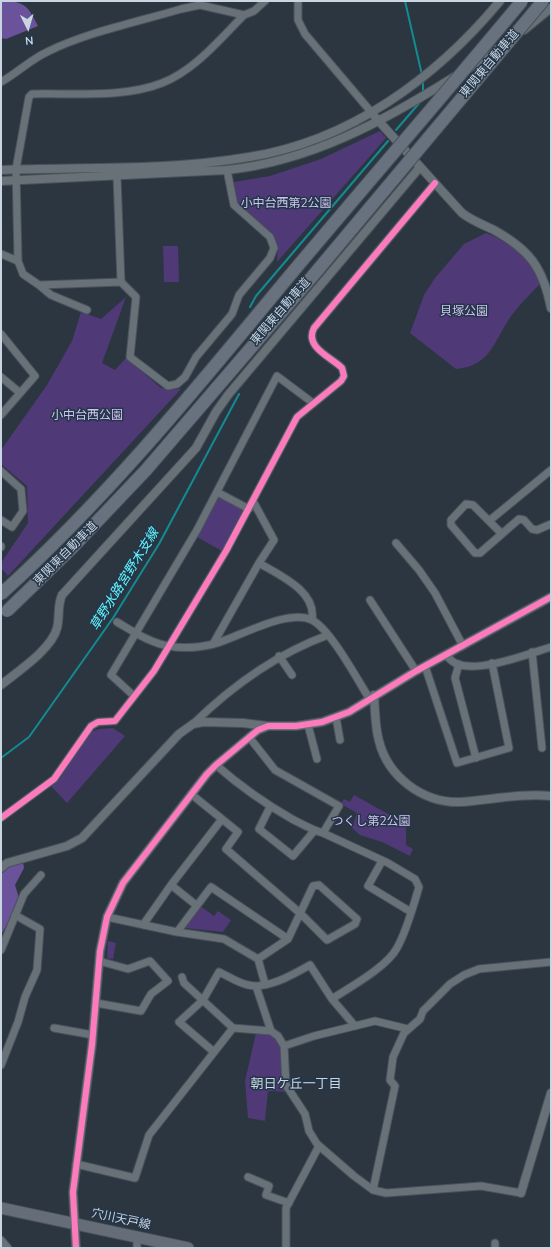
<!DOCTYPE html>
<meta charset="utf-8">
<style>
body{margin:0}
#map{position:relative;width:552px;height:1249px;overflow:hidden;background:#2c3641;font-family:"Nunito Sans",sans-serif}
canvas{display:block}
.frame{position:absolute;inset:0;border:2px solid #c9d5e0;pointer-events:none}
.north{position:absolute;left:8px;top:8px;width:40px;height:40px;-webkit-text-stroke:3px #243649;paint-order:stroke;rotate:175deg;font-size:11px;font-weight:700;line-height:16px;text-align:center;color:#c9d5e0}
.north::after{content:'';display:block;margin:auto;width:14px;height:18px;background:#c9d5e0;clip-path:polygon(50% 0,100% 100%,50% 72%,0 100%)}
</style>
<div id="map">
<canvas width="552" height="1249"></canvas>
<div class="frame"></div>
<div class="north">N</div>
</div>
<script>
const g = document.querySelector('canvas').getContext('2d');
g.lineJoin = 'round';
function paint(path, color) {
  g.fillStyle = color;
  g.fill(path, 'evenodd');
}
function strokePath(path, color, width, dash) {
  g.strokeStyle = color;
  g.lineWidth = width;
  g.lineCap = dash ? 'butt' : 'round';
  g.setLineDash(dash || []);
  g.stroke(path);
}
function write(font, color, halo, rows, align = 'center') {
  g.font = font + ' "Nunito Sans","Noto Sans JP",sans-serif';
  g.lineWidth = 3;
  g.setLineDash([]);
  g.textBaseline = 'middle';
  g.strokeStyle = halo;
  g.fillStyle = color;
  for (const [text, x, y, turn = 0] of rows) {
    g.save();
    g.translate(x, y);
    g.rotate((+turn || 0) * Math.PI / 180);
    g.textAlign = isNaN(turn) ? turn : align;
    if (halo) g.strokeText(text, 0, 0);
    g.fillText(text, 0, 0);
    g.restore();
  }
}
paint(new Path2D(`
 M380,131L386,138L277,262L278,247L274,237L237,202L234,182L270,176L321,159Z
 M486,233C512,244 529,257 541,283C532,292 523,301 515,311C495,335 494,366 456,369L410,333L424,295L435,278L464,244Z
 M163,246H178L179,282H164Z
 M126,297L102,363L115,370L126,358L161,388L181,389L8,576L1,568V563L28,523L27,486L1,464V450L47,385L72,341L81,312L101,319Z
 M218,494L245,509L222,551L195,536Z
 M113,728L125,736L67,803L51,786L91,732L99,729Z
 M354,795L406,824V845L413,849L410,856L382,842L360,835L352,828L357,813L341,804L344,799L350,802Z
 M199,905L214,916L218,911L231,920L223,932L185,928V924Z
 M108,941L116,943L113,959L107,958Z
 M256,1033C260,1033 267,1032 271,1034C285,1041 287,1078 289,1092L268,1091L265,1121L248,1118L245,1081Z`), '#4f3977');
paint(new Path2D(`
 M1,1C25,1 28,6 38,26L6,39L1,38Z
 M23,862L24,868L15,885L19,898L12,920L8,923L2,933L1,944V874L12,865Z`), '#6b539b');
strokePath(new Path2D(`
 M405,1L422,75
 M423,79V92
 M396,130L421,101
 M250,307L256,296L388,141
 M1,758L29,737L113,618L159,544L239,394`), '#138b92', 2);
const minor = new Path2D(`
 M298,1V20L305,34L372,113
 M1,82C17,73 30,60 47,52C87,32 138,22 181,9L200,5L244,15
 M117,177L121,282L136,297L130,357L168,386L177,384L185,377L196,357L232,314L239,295L270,258L274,248L270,237L234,205L227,170
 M1,254L18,261
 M121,282L39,285L23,274L18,261L16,169L29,97L32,94C72,93 125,98 162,83C195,70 220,39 244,15L254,11L265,1
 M39,285L51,295L87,310
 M1,334L35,376L1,415
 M1,377L19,392
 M1,471L21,489L23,511L12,527L1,520
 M217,492L249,509
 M489,521L551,470
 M502,534L473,505L466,504L451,520V525L475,553H480L519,519L524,520L532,529L537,530L551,524
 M396,543L419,570L435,593L463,646
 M1,546V547
 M259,563C279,575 317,591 312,620
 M370,600L416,671
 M117,622C134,632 150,643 169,646C183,649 201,647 214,644C239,637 288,608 312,620C331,630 357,679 369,698
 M213,644L259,563L274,540L253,501
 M532,652L542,748
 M445,655C448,657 451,661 455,663C477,674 528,654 551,647
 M279,656L292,675
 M459,664L455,678L476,758
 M425,666L457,763L509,748L492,663
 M134,696L111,675L197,530L277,376L313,403
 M336,717L340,740
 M193,724C233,685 276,654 328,635
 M308,725L317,759
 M249,737L275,770L339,806L323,833
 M216,765C241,787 262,802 292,819C302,824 312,830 323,833L388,863L415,879L419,887C413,907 407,930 397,948C387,967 350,987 332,999
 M191,794L238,832L226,849L301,914L327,940L355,924L357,919L319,885L313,886L288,939L258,959
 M270,807L259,829L293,856L314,831
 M1,818L54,779L91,726L98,722L115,721L154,671L226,551L297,417L341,381L344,376L342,368C331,357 304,347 314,328L435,183
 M382,861L368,886L411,912
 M171,885L196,905
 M107,917L177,932L224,939L258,959L265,984
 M143,925L171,885L222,819
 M177,932L211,887L288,939
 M1,950L24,894L41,875
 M182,977L184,983L233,1028L271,1031L278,1036L284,1046L286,1085L305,1114L309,1131L317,1144L354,1176L373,1190L386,1193L481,1186L521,1193
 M256,986L271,1031
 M96,1003L141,1011L151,994L168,981L150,961L128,969L99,961
 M54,1028L93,1035
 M284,1046L314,1036L375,1021L408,1029
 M214,1052L179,1022L203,1000L219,972C228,976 238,983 248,985C267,990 294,974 310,965L332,999L355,1026
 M1,1065L18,1022L25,997L37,970L40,929L15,915
 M76,1164L135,1178L149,1135L233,1028
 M248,1177L269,1186L266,1195L289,1203
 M373,1190L395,1086L390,1080L393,1057L404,1033L420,1019L423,1011L450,984L464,975L479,969L551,962
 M137,1237V1248
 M1,1240L8,1248
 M286,1248V1208L319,1146
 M495,1248V1243`);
const tertiary = new Path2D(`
 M524,30L551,8
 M469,68L498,49
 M375,117L462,213C471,220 481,224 492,229C529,249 543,267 551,308
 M1,170C83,167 167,171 249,157C350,141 436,78 500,1
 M1,181L227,170C311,161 384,121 454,77
 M1,685C17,672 52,649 57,628C60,617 57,606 62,595L196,448L216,412L228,395L420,167
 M374,695C375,710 375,727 379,741C388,777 423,803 460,802C490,800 521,793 551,796
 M1,868L7,863L67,846L82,838L179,734L193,724L203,722L243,723L267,726
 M521,1193L551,1093
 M76,1248L73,1192L92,1045L100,951L107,917L123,883L207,774L216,765L258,730L268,726H296L322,722L349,712L416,671L551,597`);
const primary = new Path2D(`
 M1,1208L188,1248`);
strokePath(minor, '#49525a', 9);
strokePath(tertiary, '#49525a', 10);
strokePath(primary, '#49525a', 13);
strokePath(minor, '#687178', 7);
strokePath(tertiary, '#687178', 8);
strokePath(primary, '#656d78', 11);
const motorwayBridge = new Path2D(`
 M1,594C106,499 196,389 286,280C364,187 444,95 522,1
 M7,611L71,549L146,470L311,278L543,1`);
strokePath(motorwayBridge, '#49525a', 14, []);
strokePath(motorwayBridge, '#68717e', 12);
strokePath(new Path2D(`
 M1,818L54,779L91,726L98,722L115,721L154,671L226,551L297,417L341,381L344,376L342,368C331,357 304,347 314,328L435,183
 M76,1248L73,1192L92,1045L100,951L107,917L123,883L207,774L216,765L258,730L268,726H296L322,722L349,712L416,671L551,597`), '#fd7abc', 6);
write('12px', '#c9d5e0', '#243649', [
 ["東関東自動車道",490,64,-50],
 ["東関東自動車道",281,312,-49],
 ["東関東自動車道",66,554,-45],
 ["穴川天戸線",121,1220,12]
]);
write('12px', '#d0c3ef', '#243649', [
 ["小中台西第2公園",286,204],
 ["貝塚公園",464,312],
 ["小中台西公園",87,416],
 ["つくし第2公園",371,822]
]);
write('italic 13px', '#63f6fe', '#243649', [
 ["草野水路宮野木支線",125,580,-58]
]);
write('13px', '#c9d5e0', '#243649', [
 ["朝日ケ丘一丁目",296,1085]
]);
</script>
